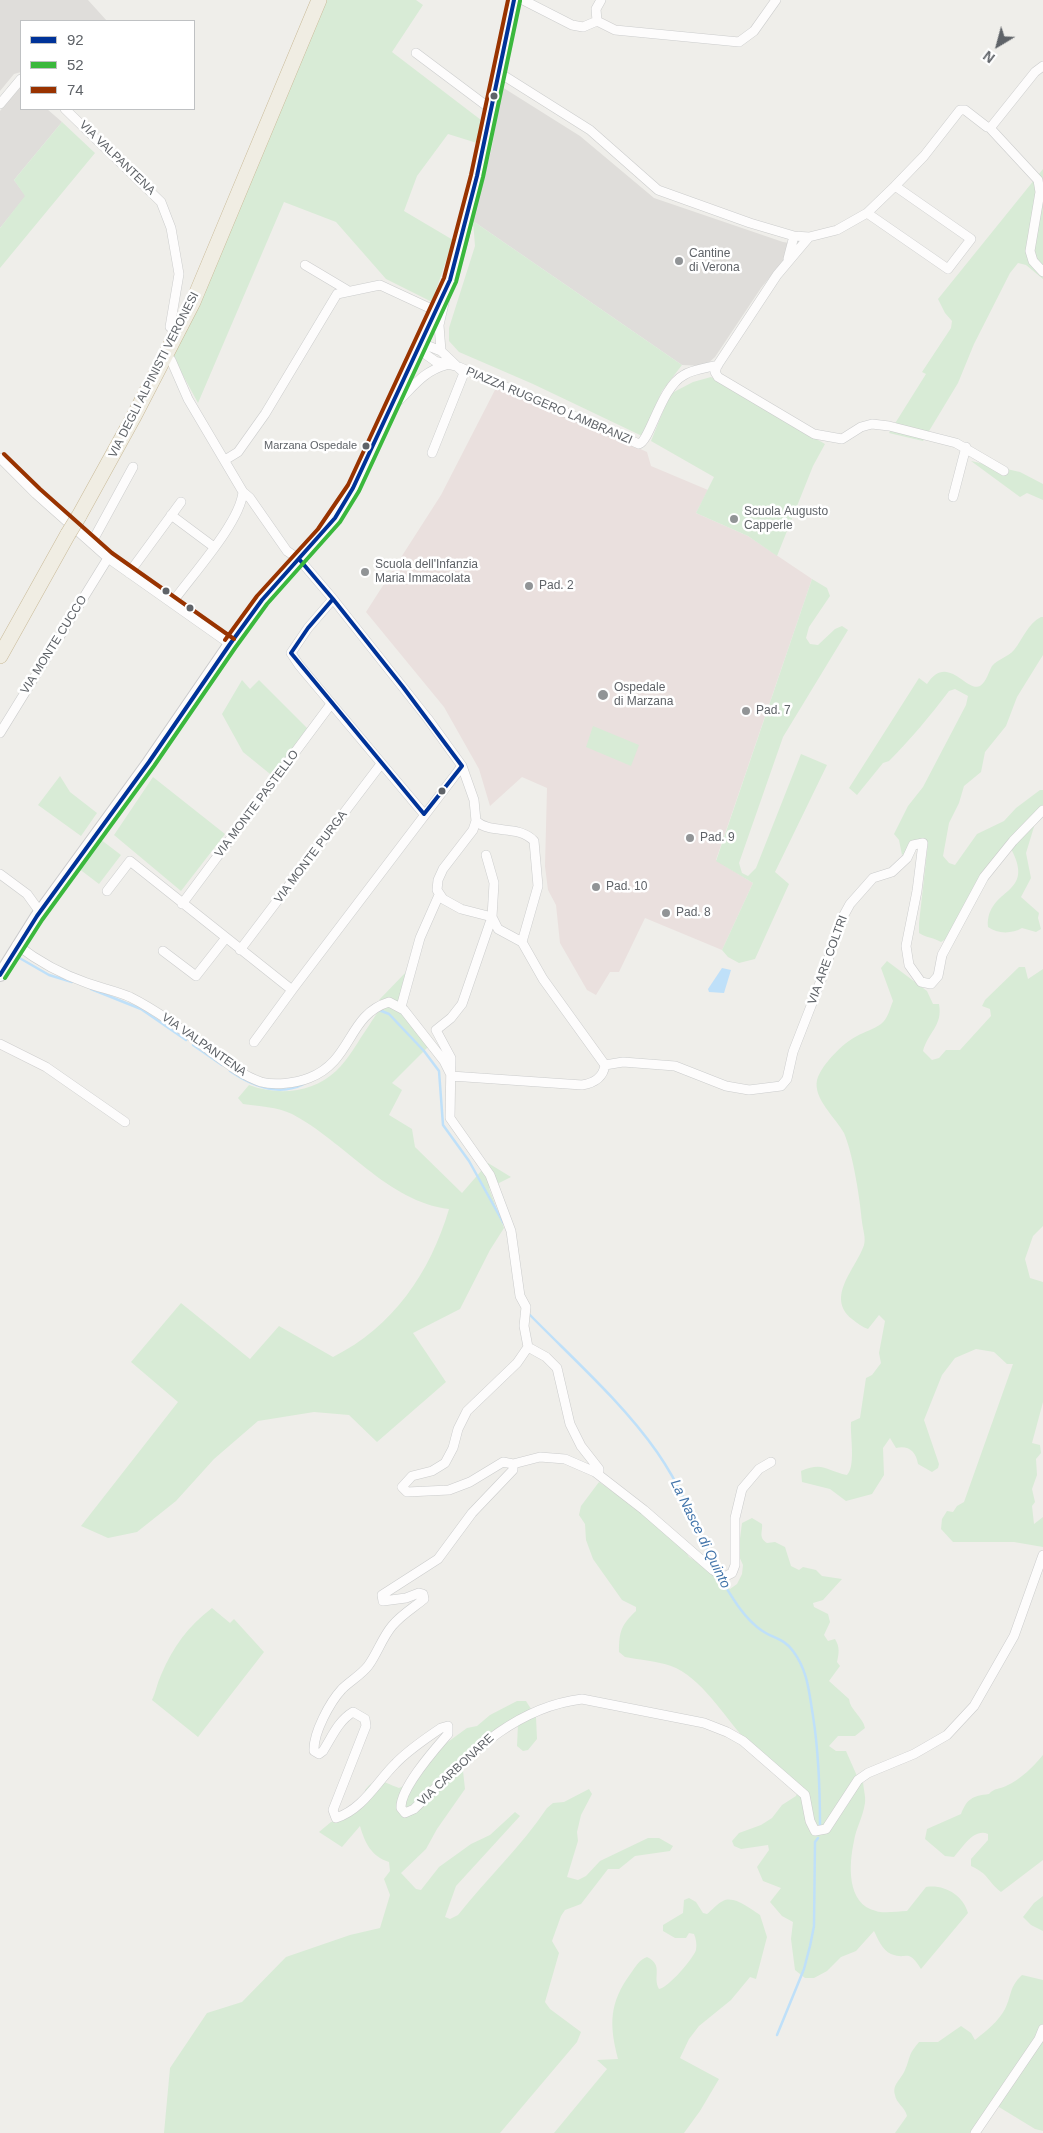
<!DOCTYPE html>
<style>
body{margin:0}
#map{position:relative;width:1043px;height:2133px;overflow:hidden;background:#efeeea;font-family:Arial,sans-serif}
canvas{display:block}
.legend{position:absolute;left:20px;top:20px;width:175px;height:90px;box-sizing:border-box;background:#fff;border:1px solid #bfc1c3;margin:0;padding:6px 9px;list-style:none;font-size:15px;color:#5f6368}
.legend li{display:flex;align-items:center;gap:10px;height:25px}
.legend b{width:25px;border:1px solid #bfc1c3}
.north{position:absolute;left:973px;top:20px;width:50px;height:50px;-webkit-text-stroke:4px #fff;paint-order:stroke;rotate:217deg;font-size:14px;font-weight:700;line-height:20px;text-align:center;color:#5f6368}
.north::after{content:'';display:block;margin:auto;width:18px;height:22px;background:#5f6368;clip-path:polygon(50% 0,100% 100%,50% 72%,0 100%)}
</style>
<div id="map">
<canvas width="1043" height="2133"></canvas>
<ul class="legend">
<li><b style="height:6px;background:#039"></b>92</li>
<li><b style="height:6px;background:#3bb83d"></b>52</li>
<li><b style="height:6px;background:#930"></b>74</li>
</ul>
<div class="north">N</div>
</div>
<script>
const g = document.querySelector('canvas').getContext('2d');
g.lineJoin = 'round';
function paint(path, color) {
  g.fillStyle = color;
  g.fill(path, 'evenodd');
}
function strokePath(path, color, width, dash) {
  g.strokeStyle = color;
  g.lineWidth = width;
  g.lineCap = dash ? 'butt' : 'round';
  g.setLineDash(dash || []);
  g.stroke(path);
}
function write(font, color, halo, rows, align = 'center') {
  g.font = font + ' Arial,sans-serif';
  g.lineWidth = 5;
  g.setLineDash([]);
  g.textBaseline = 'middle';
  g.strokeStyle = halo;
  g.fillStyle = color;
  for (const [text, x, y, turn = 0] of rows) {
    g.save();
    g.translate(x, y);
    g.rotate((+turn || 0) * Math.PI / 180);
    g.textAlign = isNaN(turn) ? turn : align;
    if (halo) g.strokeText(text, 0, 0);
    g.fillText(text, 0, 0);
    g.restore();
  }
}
paint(new Path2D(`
 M0,0H88L107,21H21V72L14,74L0,91Z
 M21,86V109H47L62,122L14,180L26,196L0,228V111Z
 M502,87L580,136L654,198L783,242L797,244L761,288L715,357L705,366L682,365L473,221L492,147Z`), '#dfddda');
paint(new Path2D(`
 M498,384L647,452L651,466L708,490L696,513L748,536L812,579L716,860L753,883L722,950L645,918L619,972H610L596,995L587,990L560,943L556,905L548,890L545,866L547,788L522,777L490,806L479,769L444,707L366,612L441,495Z`), '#eae0de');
paint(new Path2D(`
 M326,0H416L423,5L392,52L481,120L477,143L448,134L417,176L404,211L453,240L432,302L386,279L336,222L284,202L198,403L173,357Z
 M62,122L95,153L0,268V228L25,196L14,180Z
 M1043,169V279L1026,265L1018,263L1010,273L974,344L958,383L923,441L889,433L926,374L922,372L951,328L952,321L945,313L938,299Z
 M473,221L682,365L662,391L642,436L533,384L459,352L449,341V328L475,246Z
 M711,377L825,444L813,466L777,556L748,536L696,513L714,477L651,441L670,394L693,382Z
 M971,461L1020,472L1043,484V500L1027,493L1020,497Z
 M812,579L827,588L830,596L809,627L806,638L810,644L818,645L835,629L842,626L848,630L783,737L739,863L742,873L748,876L756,868L801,754L827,765L775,872L789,884L755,959L739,963L728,957L722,950L753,883L716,861Z
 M1041,617H1043V655L1017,697L1006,726L985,752L981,772L964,786L959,803L949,823L943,856L949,863L955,865L977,834L1004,821L1016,808L1040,790H1043V805L1037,817L1026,853L1031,878L1021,897L1039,913L1038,918L1041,929L1036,932L1022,928C1012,934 997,934 988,927C986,886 1038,897 1010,847L949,937L941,942C933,937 926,938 919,933V923L928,843L921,839L915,847L902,855L899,840L894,834L908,806L923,787L966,705L968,696L955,689L949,691C930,716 911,739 889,761L883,763L857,795L849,788L919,678L927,684C947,652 967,693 980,686C987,681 988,673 992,666C998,659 1008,657 1014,650C1023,639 1028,623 1041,617Z
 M242,680L250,689L259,680L309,730L275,778L243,752L222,714Z
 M593,726L639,745L631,766L586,747Z
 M60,776L70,792L97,813L81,836L38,805Z
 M153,777L225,834L181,891L114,835Z
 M100,839L121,855L99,884L78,868Z
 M887,961L927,991L933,1004H939C943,1026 928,1032 923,1051L932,1060L939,1058L946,1050H960L991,1016L990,1009L982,1006L985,1000L1019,967H1025L1028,979L1043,969V1226L1033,1236L1025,1259L1030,1278L1043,1282V1402L1032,1443L1040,1445L1041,1453L1036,1459L1037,1475L1032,1489L1035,1502L1032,1506L1034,1524L1043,1517V1547L1014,1542H953L941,1529L942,1519L947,1511L953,1512L957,1506L964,1502L1013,1364H1007L994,1352L976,1349L955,1358L942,1375L924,1420L939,1464L938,1468L932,1472L918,1464C916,1451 908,1445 896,1448L890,1438L883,1448L884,1475L872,1494L846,1501L830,1489L802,1482L801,1471C823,1461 827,1471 847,1475C856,1466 850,1436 851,1422L860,1418L866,1378L872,1375L881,1363L879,1353L885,1321L879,1315L868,1329C862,1327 857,1323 852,1319C825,1297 856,1269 864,1245C866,1238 863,1230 862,1222C860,1199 853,1154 844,1133C836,1118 813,1099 817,1080C822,1064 843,1043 857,1036C864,1032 874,1029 881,1024C888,1019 890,1008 893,1001L881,968Z
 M407,971L400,1003L379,1000Z
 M386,1007L399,1008L428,1047L392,1083L402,1090L389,1115L412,1129L415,1147L462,1193L488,1163L511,1177L489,1188L504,1228L490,1250L460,1309L413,1333L446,1382L377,1442L349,1415L314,1412L258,1421L214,1459L176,1501L137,1532L108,1538L81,1526L178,1402L131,1362L181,1303L250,1359L279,1326L333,1357C393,1327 430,1273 449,1209C388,1202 344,1141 292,1114C278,1107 258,1106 243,1104L238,1098L249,1085C278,1096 313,1093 336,1071C349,1059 358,1041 368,1027C373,1020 377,1010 386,1007Z
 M599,1482L648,1516L682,1545L689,1557L711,1570L730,1589L737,1584L742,1574L743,1565L738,1554L742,1523L752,1518L762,1524C763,1532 758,1537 767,1543L775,1542L785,1547L791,1566L799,1570L803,1567L816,1570L822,1576L842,1579L823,1600L813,1603L814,1607L828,1614L830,1622L824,1635L828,1641L835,1639C840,1647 839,1653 837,1662L840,1666L829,1681L849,1699C850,1710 863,1717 865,1728L855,1736H838L829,1746L836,1751H846L857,1776L863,1780C863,1788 866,1796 865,1803C863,1817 856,1828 854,1841C849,1864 846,1904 876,1911C884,1914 898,1911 907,1911L926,1887C944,1884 963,1895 968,1913L921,1969C907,1947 908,1961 891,1954C882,1950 878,1939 874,1931L856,1951L841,1957L827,1971L814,1978H805L795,1970L791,1939L793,1922L782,1916L770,1902L781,1888L763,1881L757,1867L769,1850L768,1845L741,1849L734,1846L732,1841L739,1833L761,1825L772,1818L782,1805L796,1796L800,1785C780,1771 760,1757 744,1738C723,1715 701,1677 671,1666C657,1661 640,1660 625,1657L619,1652C619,1632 621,1625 636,1611V1607L622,1600L593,1559L586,1540L585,1524L579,1515L581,1506Z
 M212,1608L230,1623L234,1619L264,1652L198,1737L152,1700C156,1692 157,1683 161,1675C173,1647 188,1626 212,1608Z
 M517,1701H526L536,1717L537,1739L528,1750L523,1751L517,1746L518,1724L510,1720L467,1759L463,1771L465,1789L437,1829L426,1849L401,1873L416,1889L421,1890L439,1867L471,1844L490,1835L515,1812L520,1816L456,1886L445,1917L450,1919L458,1915C487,1878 521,1847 547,1808L553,1803L564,1802L589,1789L592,1794L581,1815L577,1832L578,1841L567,1877L578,1880L586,1876L600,1861L648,1838H659L673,1846L670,1851L635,1856L619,1869H608L581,1904L565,1910L561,1916L552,1941L559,1953L545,2002L550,2009L581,2032L577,2042L500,2133H164L170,2068L207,2013L242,2002L286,1957L350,1935L380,1928L390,1895L384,1879L390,1871L389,1862C371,1856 365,1843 360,1826L342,1847L319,1832L331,1822L339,1821L365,1796V1790C377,1775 384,1783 399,1788L417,1780L441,1747L467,1728L477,1726L490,1715Z
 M1043,1755V1860L1001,1892C987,1881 989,1874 971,1866V1859L988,1840V1834C974,1828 963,1847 954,1857L945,1856L925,1839L927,1829L961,1814C967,1799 972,1796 989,1794C994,1788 1000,1789 1006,1786C1021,1779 1033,1767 1043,1755Z
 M1043,1896V1931L1031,1925L1023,1917L1034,1903Z
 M689,1898L696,1902L703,1913L707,1914C712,1910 718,1903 723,1901C734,1895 752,1910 760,1915L767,1937L756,1979L750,1977L731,2000L699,2026L689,2039L680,2058L719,2079L700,2111L684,2133H554L607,2069L597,2060L618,2059C609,2024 609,2003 631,1973C636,1966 639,1960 647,1957C664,1965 652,1977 659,1989C668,1988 693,1959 696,1950C697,1944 696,1939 694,1934L689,1933L686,1938H675L663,1931V1925L683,1913L684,1900Z
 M1022,1975L1043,1980V2131L1035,2129L994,2104L974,2133H895L907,2116C905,2107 896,2103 895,2095C892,2084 901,2080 905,2070C911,2057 907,2056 919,2042H938L961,2026L971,2033L975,2040C986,2031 998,2022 1005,2009C1012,1995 1009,1987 1022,1975Z`), '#d8ebd6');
paint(new Path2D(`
 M722,968L731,970L724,993L709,992L708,989Z`), '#bfe0f9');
strokePath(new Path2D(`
 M16,956L49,975L72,982
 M91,989L141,1009L186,1040
 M379,1010L389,1014L424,1051L439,1071L443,1125L469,1161L504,1224
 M193,1045L222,1065
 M230,1071C252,1086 278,1097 304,1084
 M528,1313C572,1358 621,1401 657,1452C682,1488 698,1528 715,1568
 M721,1579C732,1597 743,1617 761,1630C772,1638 785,1639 793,1651C808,1671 809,1692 813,1716C819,1754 820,1788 820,1827
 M777,2035L804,1969L810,1946L814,1926L815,1842L818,1838`), '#bfe0f9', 2.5);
const street = new Path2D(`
 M523,0L572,25L583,27L597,21
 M597,21L615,30L739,42L754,31L776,0
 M597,21L596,9L601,0
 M416,53L492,110
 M498,72L590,130L658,190L750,223L794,236L809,237L837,230L867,213L948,269L971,239L895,186L924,156L960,110H965L987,127H991L1035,72L1043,66
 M0,104L21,79
 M65,109L161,202L171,228L179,274L170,327
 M989,127L1038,180L1040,192L1030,251L1033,261L1043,272
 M867,213L895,186
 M809,237L777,275L717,366L715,372L718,377L814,434L842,439L861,427L872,424L889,426L956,443L1004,471
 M788,259L794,236
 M305,265L347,290
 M421,343L441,351L464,373L432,453
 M418,349L435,361L459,367L639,444C650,441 661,387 684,375C693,369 707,368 718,365
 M441,351L439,325L445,299
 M171,360L188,399L243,492L250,498L287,551L299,559L333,599L428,719L462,766L474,800L476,821L473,830L443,869L438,880L437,890L443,899L461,909L492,917
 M394,405C412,389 421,372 446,365
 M0,458L36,494L108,558L230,644
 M225,460L238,452L265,414L337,294L380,285L436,311
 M953,497L966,447
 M171,515L214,547
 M92,542L133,467
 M129,573L181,502
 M333,599L308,628L291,653L299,665L424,814
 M172,603C191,576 240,523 243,492
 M0,733L108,558
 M476,821C491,835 518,824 534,841L538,886L522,942
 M486,855L494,883L492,917L462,1004L451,1018L436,1030L451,1058L450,1118L490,1175L511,1231L520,1296L526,1307L524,1326L528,1347L546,1357L557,1368L570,1424L581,1446L599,1469V1471L595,1472
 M0,874L27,894L40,912
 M107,891L130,861L292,990L254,1042
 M182,904L331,704
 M492,917L498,929L522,942
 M17,945C39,962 61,974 87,983C101,988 116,991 130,997C158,1011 184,1031 209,1050C225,1062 241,1075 261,1082C275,1086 296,1083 309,1078C353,1061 347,1015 389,1002L404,1010L444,1061L450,1073
 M240,950L381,764
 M163,951L196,976L225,939
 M292,990L462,766
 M401,1007L420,938L439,895
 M0,1044L46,1067L125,1122
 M605,1065L623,1062L675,1066L726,1086L749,1090L781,1086L787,1079L793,1052L825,970L839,924L850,904L873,878L892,872L907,858L913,845L923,843L917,891L906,946L909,965L921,982L931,984L938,976L942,955L984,877L1013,841L1043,810
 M451,1076L582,1085C594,1083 603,1078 605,1065L543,979L522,942
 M528,1347L517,1363L467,1411L458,1429L453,1448L445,1463L432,1471L412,1476L402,1487L407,1492L449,1490L470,1482L503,1462L513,1464V1470L472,1513L438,1559L382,1595L383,1601L406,1598L419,1593L423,1594L424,1599C413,1608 401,1615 392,1626C382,1638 377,1654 368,1666C361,1675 350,1681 342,1689C330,1702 313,1733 314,1751L319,1754L323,1751C332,1737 338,1721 353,1712L365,1719L366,1726L333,1810L336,1818C363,1809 376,1783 395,1764C408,1750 425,1739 441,1728L448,1726V1734C435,1749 400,1788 401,1808L405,1813L414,1809C463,1762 509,1708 582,1699L704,1723L727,1732L743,1741L805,1795L810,1821L815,1831L826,1829L858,1780L868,1773L914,1754L947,1735L974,1706L1014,1636L1043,1555
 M513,1464L540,1457L565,1459L595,1472L644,1510L713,1570L724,1577L732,1573L735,1565V1518L742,1489L759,1469L771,1462
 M975,2133L1039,2039L1043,2029`);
const secondary = new Path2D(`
 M0,975L37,916L149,762L230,644L262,600L323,533L335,518L353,488L450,280C478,189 493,93 514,0`);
const highway = new Path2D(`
 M79,516L133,418L193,302L319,0
 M0,656L68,534`);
strokePath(street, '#cbcccc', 10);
strokePath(secondary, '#cacacb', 14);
strokePath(highway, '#c8b996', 16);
strokePath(street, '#fdfcfc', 9);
strokePath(secondary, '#fdfcfc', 12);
strokePath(highway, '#f0ede3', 15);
const highwayBridge = new Path2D(`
 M68,534L79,516`);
strokePath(highwayBridge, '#c8b996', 16, []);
strokePath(highwayBridge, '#f0ede3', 15);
strokePath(new Path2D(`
 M299,559L333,599
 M333,599L403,687L462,766L424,814L291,653L308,628Z
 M0,975L37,916L149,762L230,644L262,600L335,518L353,488L450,280L477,176L514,0`), '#039', 4);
strokePath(new Path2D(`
 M5,978L42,920L154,766L235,648L267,604L340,522L359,491L456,282L483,177L520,1`), '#3bb83d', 4);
strokePath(new Path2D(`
 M4,454L40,489L112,553L234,639
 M225,640L257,596L318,529L348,485L444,278L471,175L508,0`), '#930', 4);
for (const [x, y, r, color] of [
 [494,96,4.5,"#5f6368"],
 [679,261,5,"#919496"],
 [366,446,4.5,"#5f6368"],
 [734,519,5,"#919496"],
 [365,572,5,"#919496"],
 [529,586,5,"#919496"],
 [166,591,4.5,"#5f6368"],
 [190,608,4.5,"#5f6368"],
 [603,695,6,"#919496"],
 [746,711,5,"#919496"],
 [442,791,4.5,"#5f6368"],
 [690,838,5,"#919496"],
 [596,887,5,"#919496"],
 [666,913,5,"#919496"]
]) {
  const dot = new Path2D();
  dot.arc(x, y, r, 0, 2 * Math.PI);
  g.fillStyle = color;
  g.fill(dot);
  strokePath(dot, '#fff', 2);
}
write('11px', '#5f6368', '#fff', [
 ["Marzana Ospedale",357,446]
], 'right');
write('12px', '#5f6368', '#fff', [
 ["VIA VALPANTENA",117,158,44],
 ["VIA DEGLI ALPINISTI VERONESI",154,375,-63],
 ["PIAZZA RUGGERO LAMBRANZI",549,406,23],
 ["VIA MONTE CUCCO",54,645,-58],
 ["VIA MONTE PASTELLO",257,804,-53],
 ["VIA MONTE PURGA",311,857,-53],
 ["VIA ARE COLTRI",828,960,-70],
 ["VIA VALPANTENA",204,1045,35],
 ["VIA CARBONARE",456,1770,-43]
]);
write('12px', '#5f6368', '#fff', [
 ["Cantine",689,254],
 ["di Verona",689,268],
 ["Scuola Augusto",744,512],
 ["Capperle",744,526],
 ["Scuola dell'Infanzia",375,565],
 ["Maria Immacolata",375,579],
 ["Pad. 2",539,586],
 ["Ospedale",614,688],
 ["di Marzana",614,702],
 ["Pad. 7",756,711],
 ["Pad. 9",700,838],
 ["Pad. 10",606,887],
 ["Pad. 8",676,913]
], 'left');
write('italic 14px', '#4174aa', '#fff', [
 ["La Nasce di Quinto",700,1534,64]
]);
</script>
